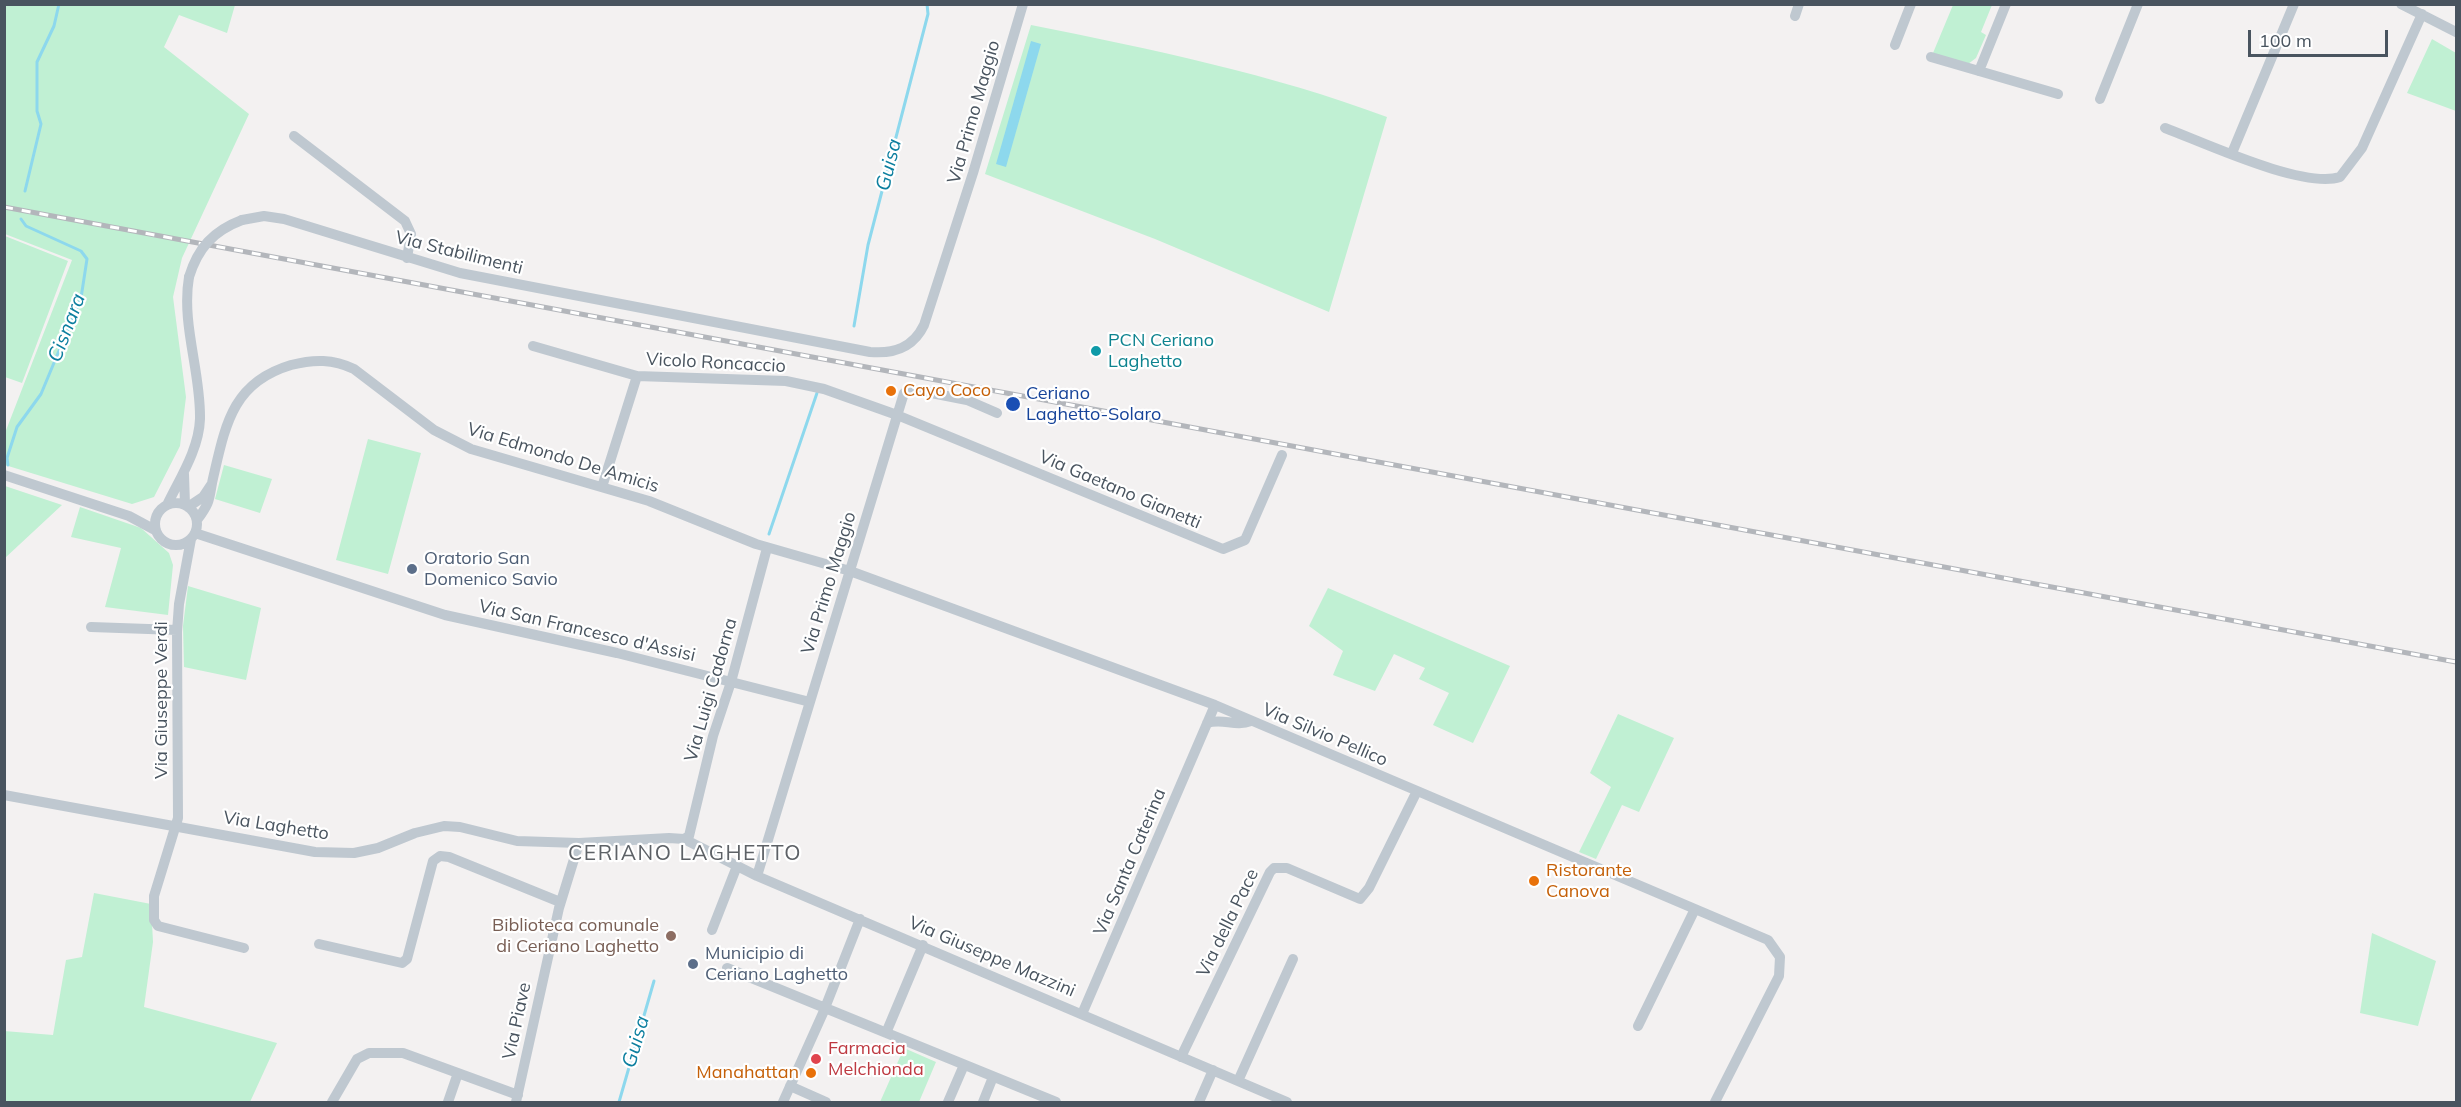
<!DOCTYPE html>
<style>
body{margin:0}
#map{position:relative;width:2461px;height:1107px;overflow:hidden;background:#f3f1f1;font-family:Mulish,sans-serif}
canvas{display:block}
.frame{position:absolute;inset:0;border:6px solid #49545f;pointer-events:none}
.scale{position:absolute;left:2248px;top:30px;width:140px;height:27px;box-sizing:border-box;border:3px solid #49545f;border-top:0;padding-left:8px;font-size:18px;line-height:21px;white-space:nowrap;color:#49545f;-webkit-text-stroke:4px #fff;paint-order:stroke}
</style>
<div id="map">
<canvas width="2461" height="1107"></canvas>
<div class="frame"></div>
<div class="scale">100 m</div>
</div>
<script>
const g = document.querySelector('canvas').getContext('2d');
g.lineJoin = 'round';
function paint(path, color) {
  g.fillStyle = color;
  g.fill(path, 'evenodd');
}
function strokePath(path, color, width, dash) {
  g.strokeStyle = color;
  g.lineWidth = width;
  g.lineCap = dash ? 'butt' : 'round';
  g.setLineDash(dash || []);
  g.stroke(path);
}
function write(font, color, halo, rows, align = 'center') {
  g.font = font + ' Mulish,sans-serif';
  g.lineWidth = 4.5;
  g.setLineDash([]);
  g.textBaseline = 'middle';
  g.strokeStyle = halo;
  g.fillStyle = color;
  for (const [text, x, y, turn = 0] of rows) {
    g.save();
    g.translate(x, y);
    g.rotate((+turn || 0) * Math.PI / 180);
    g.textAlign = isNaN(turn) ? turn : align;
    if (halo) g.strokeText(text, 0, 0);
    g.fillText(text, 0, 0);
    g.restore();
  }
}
paint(new Path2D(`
 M5,4L235,5L227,33L179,15L164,47L249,114L182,258L173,297L186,397L180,446L154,497L132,504L5,465V433L72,260L5,234Z
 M1953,5H1992L1981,32L1986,35L1976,58L1968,64L1933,53Z
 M1031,25C1151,49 1272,74 1387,117L1329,312L1155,239L985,174Z
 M2432,39L2456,53V111L2407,93Z
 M5,236L68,261L22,383L5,377Z
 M368,439L421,453L388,574L336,560Z
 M224,465L272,479L260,513L215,499Z
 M5,486L62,505L5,558L4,486Z
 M80,507L141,528L169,553L173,565L168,615L105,607L121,548L71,537Z
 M188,586L261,608L246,680L184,667L183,626Z
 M1328,588L1510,666L1473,743L1433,725L1449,693L1419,679L1425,668L1394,654L1375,691L1333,675L1343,651L1309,626Z
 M1618,714L1674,738L1639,812L1622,805L1596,859L1579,852L1611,787L1590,773Z
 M94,893L151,904L153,942L144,1007L277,1043L250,1102H5L4,1031L53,1035L66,960L82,957Z
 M2372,933L2436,961L2418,1026L2360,1013Z
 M904,1048L936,1062L919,1102H880Z`), '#c0f0d3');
paint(new Path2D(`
 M1031,41L1041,44L1006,167L996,164Z`), '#8dd8ed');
strokePath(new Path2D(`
 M25,191L41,124L37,111V62L54,26L59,4
 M854,326L868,245L928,14L927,4
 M8,465L7,458L17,427L41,394L81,298L87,259L81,251L26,226L21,219
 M769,534L817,393
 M619,1102L654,981`), '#8dd8ed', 3);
strokePath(new Path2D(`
 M2401,4L2456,32
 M1795,16L1799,4
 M1895,45L1911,4
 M1931,57L2058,94
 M1979,71L2006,4
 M2100,99L2138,4
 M2165,128C2205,143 2303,189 2340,177L2362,148L2422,14
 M294,136L405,221L411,234L407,258
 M2232,153L2294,4
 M242,220L264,216L284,219L460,273L870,352C894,354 913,348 924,325L973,173L1023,4
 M533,346L637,376L786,381L824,389L897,415L1223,549L1245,540L1282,455
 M184,474L185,505
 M4,475L129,516L155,530
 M602,487L637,376
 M155 524a21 21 0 1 1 42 0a21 21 0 1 1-42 0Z
 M167,505C180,478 199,449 200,419C201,372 181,324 189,277
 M188,507L203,497L211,485
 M197,520C213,499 208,498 214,474C226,422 234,382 291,365C314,359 333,359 354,369L434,430L471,449L649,501L756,544L850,571L1215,705L1768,940L1780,957L1779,976L1715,1102
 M195,533L445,615L617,653L810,702
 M191,539L179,604L177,632L178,818L154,896V920L158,926L244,948
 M91,627L177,630
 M1207,723C1223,718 1235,727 1251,721
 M4,795L315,852L354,853L378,848L415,833L444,826L460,827L517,841L579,843L669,838L684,839L757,876L1287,1102
 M684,839L689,836L713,736L731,682L767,548
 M757,876L904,393L911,389L967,400L997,413
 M712,930L737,866
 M319,944L402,963L407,959L433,861L440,856L449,857L560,902
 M727,968L1056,1102
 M1082,1014L1215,705
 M1638,1026L1695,909
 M886,1033L923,945
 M1181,1057L1270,872L1274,868H1287L1360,899L1369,888L1417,791
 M1238,1081L1293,959
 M790,1086L826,1102
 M332,1102L357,1059L369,1053H403L518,1095
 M448,1102L458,1073
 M516,1102L559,908L579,843
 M783,1102L823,1013L860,919
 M948,1102L964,1065
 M983,1102L993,1077
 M1199,1102L1213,1070`), '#bfc8d0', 10);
const rail = new Path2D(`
 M4,207L2456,662`);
strokePath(rail, '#b3b6bb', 5);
strokePath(rail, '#fff', 3, [9]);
strokePath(new Path2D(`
 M189,277C198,248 213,231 242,220`), '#bfc8d0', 10);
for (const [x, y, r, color] of [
 [1096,351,6,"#0f9aa8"],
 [891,391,6,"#e8710a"],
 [1013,404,8,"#1a4fb4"],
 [412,569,6,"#5c6f8a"],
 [1534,881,6,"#e8710a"],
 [671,936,6,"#8d6e63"],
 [693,964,6,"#5c6f8a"],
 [816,1059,6,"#e0444e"],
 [811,1073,6,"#e8710a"]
]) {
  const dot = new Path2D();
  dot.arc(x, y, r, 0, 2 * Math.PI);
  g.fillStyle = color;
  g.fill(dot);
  strokePath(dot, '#fff', 2);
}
write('18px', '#49545f', '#fff', [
 ["Via Primo Maggio",974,112,-74],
 ["Via Stabilimenti",459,253,14],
 ["Vicolo Roncaccio",716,363,3],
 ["Via Edmondo De Amicis",563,458,17],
 ["Via Gaetano Gianetti",1120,490,23],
 ["Via Primo Maggio",829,583,-73],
 ["Via San Francesco d'Assisi",587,631,13],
 ["Via Luigi Cadorna",711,690,-74],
 ["Via Giuseppe Verdi",162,700,-90],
 ["Via Silvio Pellico",1325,735,23],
 ["Via Laghetto",276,826,9],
 ["Via Santa Caterina",1130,862,-67],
 ["Via della Pace",1228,923,-64],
 ["Via Giuseppe Mazzini",992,957,23],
 ["Via Piave",517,1021,-78]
]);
write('18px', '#0d838f', '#fff', [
 ["PCN Ceriano",1108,341],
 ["Laghetto",1108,362]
], 'left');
write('18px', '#c56008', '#fff', [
 ["Cayo Coco",903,391],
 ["Ristorante",1546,871],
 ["Canova",1546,892],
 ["Manahattan",799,1073,"right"]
], 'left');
write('18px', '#164399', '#fff', [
 ["Ceriano",1026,394],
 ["Laghetto-Solaro",1026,415]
], 'left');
write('18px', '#4e5e75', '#fff', [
 ["Oratorio San",424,559],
 ["Domenico Savio",424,580],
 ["Municipio di",705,954],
 ["Ceriano Laghetto",705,975]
], 'left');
write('18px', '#785e54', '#fff', [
 ["Biblioteca comunale",659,926],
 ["di Ceriano Laghetto",659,947]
], 'right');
write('18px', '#be3a42', '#fff', [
 ["Farmacia",828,1049],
 ["Melchionda",828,1070]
], 'left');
write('italic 20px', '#0c7f9f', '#fff', [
 ["Guisa",889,165,-76],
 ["Cisnara",67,328,-69],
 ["Guisa",636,1042,-74]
]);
g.letterSpacing = '1.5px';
write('21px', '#5d6166', '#fff', [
 ["CERIANO LAGHETTO",685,854]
]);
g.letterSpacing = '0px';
</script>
